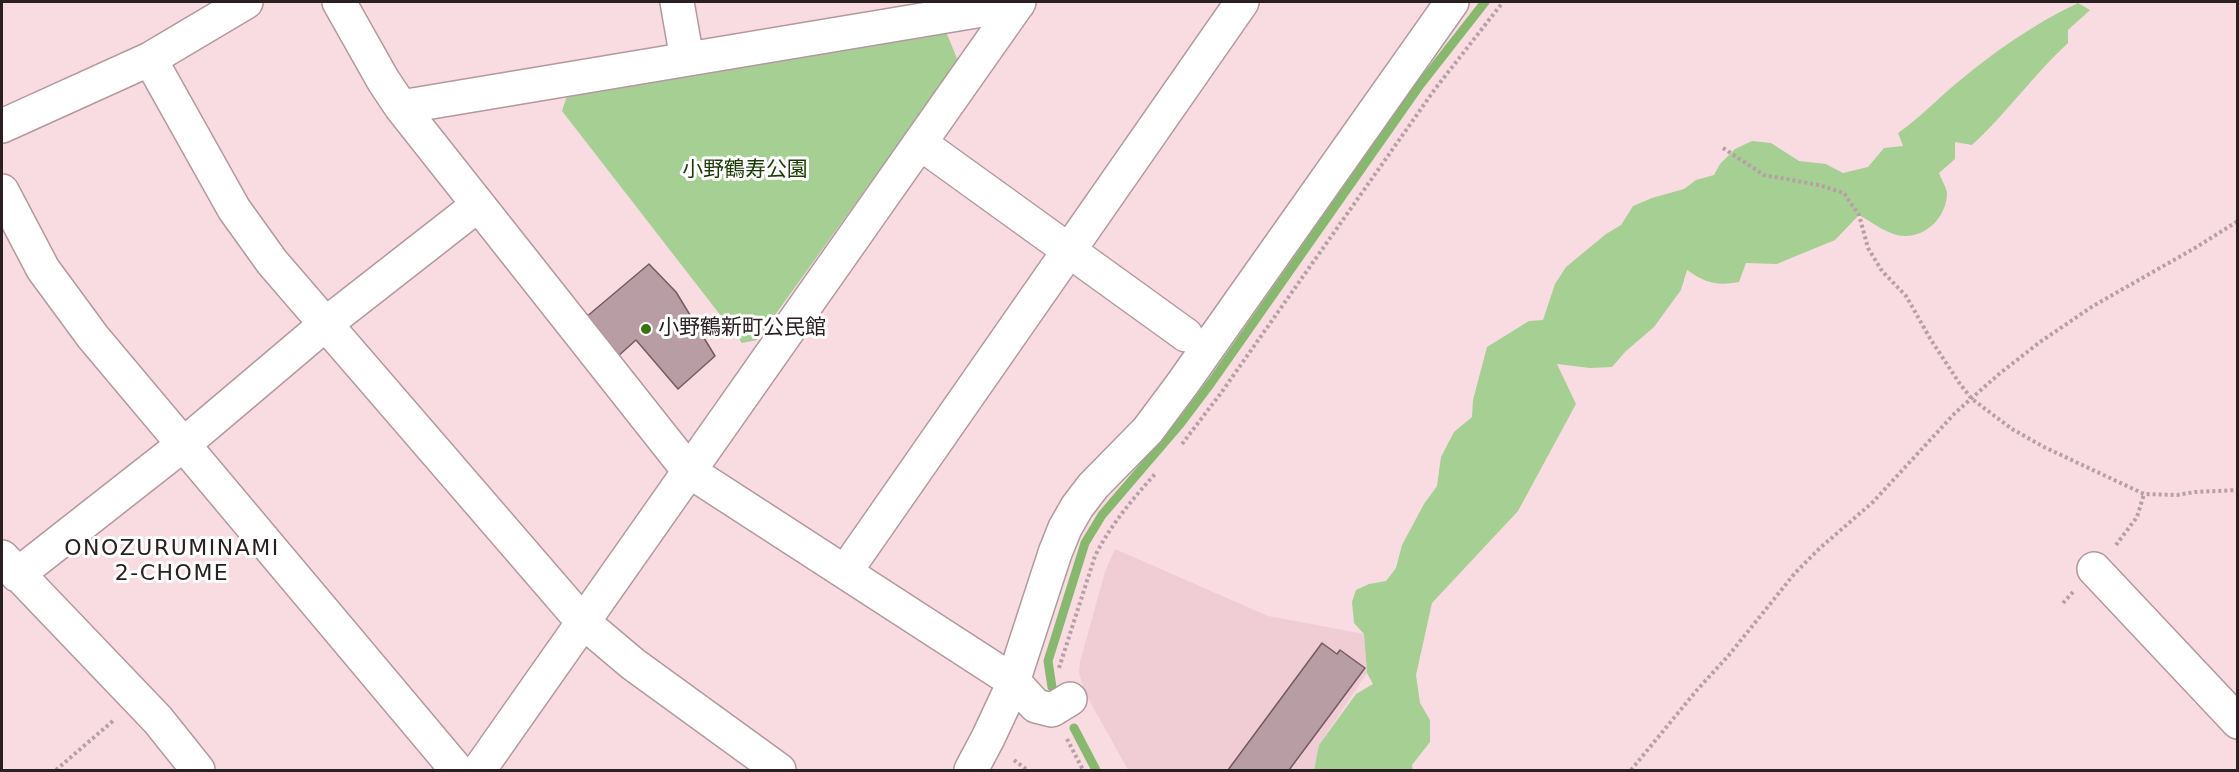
<!DOCTYPE html>
<meta charset="utf-8">
<style>
body{margin:0}
#map{position:relative;width:2239px;height:772px;overflow:hidden;background:#f8dce2;font-family:"DejaVu Sans",sans-serif}
canvas{display:block}
.frame{position:absolute;inset:0;border:3px solid #2a2022;pointer-events:none}
</style>
<div id="map">
<canvas width="2239" height="772"></canvas>
<div class="frame"></div>
</div>
<script>
const g = document.querySelector('canvas').getContext('2d');
g.lineJoin = 'round';
function paint(path, color) {
  g.fillStyle = color;
  g.fill(path, 'evenodd');
}
function strokePath(path, color, width, dash) {
  g.strokeStyle = color;
  g.lineWidth = width;
  g.lineCap = dash ? 'butt' : 'round';
  g.setLineDash(dash || []);
  g.stroke(path);
}
function write(font, color, halo, rows, align = 'center') {
  g.font = font + ' "DejaVu Sans","Noto Sans JP",sans-serif';
  g.lineWidth = 6;
  g.setLineDash([]);
  g.textBaseline = 'middle';
  g.strokeStyle = halo;
  g.fillStyle = color;
  for (const [text, x, y, turn = 0] of rows) {
    g.save();
    g.translate(x, y);
    g.rotate((+turn || 0) * Math.PI / 180);
    g.textAlign = isNaN(turn) ? turn : align;
    if (halo) g.strokeText(text, 0, 0);
    g.fillText(text, 0, 0);
    g.restore();
  }
}
paint(new Path2D(`
 M1115,549L1268,616L1364,634L1367,673L1319,745L1314,770H1128L1084,691L1079,672L1080,662L1105,572Z`), '#f0ccd5');
paint(new Path2D(`
 M2078,3L2090,10L2068,30V43C2034,74 2007,113 1972,145L1955,142V159L1939,173C1941,179 1947,188 1947,194C1946,217 1927,236 1905,236C1889,236 1872,222 1859,215L1835,240L1796,256L1777,264L1746,263L1739,282C1716,286 1706,283 1687,270L1681,290L1654,327L1626,351L1612,367L1590,368L1557,364L1576,404L1518,511L1432,603L1416,675L1420,703L1430,720V742L1412,765L1413,770H1314L1319,745L1356,694L1373,684L1367,673L1364,634L1354,623L1352,602L1356,590L1369,584L1386,581L1396,568L1402,545L1424,504L1437,486L1441,457L1454,432L1472,417L1473,400L1487,347L1529,321L1543,320L1555,284L1566,267L1606,234L1621,225L1633,206L1652,198L1684,189L1696,180L1714,175L1720,164L1735,149L1752,141L1771,143L1799,161L1826,164L1843,173L1868,167L1884,148L1903,146L1898,133C1920,118 1937,99 1958,82C1994,52 2035,23 2078,3Z
 M945,29L958,61L757,340L742,343L562,111L569,90Z`), '#a6cf93');
strokePath(new Path2D(`
 M1052,687L1048,661L1085,543L1102,515L1180,424L1211,383L1420,85L1485,2
 M1074,728L1096,770`), '#86b86d', 9);
const building = new Path2D(`
 M649,264L676,292L715,356L678,389L636,340L617,357L585,318Z
 M1322,643L1337,654L1340,650L1365,668L1289,770H1228Z`);
paint(building, '#b89ea4');
strokePath(building, '#735b61', 1.5);
const minor = new Path2D(`
 M339,2L383,80L401,107L689,471L1013,681L1036,706L1052,710L1070,699
 M677,2L687,59
 M150,59L234,209L272,262L582,621L633,664L779,770
 M401,107L1018,4
 M2,126L150,59L246,2
 M920,143L1186,335
 M2,191L43,269L93,337L457,770
 M2,557L158,720L198,770
 M2094,569L2238,722
 M845,572L1242,2
 M17,575L184,444L327,323L478,205
 M479,770L1019,2
 M971,770L988,738L1010,691L1055,553L1065,528L1077,507L1093,486L1148,430L1183,383L1452,2`);
strokePath(minor, '#b3999f', 36);
strokePath(new Path2D(`
 M1723,148L1764,175L1819,185L1844,193L1859,215L1868,248L1882,271L1906,296L1931,340L1960,384L1972,399L2012,429L2044,447L2144,494L2177,495L2195,492L2238,490
 M1182,444L1221,393L1435,89L1503,2
 M2116,545L2137,517L2144,494
 M2063,603L2073,592
 M1059,668L1095,556C1111,524 1132,500 1155,474
 M1067,739L1083,770
 M1014,760L1027,770
 M56,770L114,720
 M1631,770L1697,690L1729,655L1795,573L1820,548L1873,502L1955,413L1999,374L2040,342L2093,306L2195,248L2238,221`), '#b6a0a5', 4, [3, 3]);
strokePath(minor, '#fff', 33);
for (const [x, y, r, color] of [
 [646,329,6,"#39750b"]
]) {
  const dot = new Path2D();
  dot.arc(x, y, r, 0, 2 * Math.PI);
  g.fillStyle = color;
  g.fill(dot);
  strokePath(dot, '#fff', 2);
}
write('21px', '#1b3b06', '#fff', [
 ["小野鶴寿公園",745,171]
]);
write('21px', '#2a2022', '#fff', [
 ["小野鶴新町公民館",658,329]
], 'left');
g.letterSpacing = '1.5px';
write('22px', '#2a2022', '#fff', [
 ["ONOZURUMINAMI",172,549],
 ["2-CHOME",172,574]
]);
g.letterSpacing = '0px';
</script>
